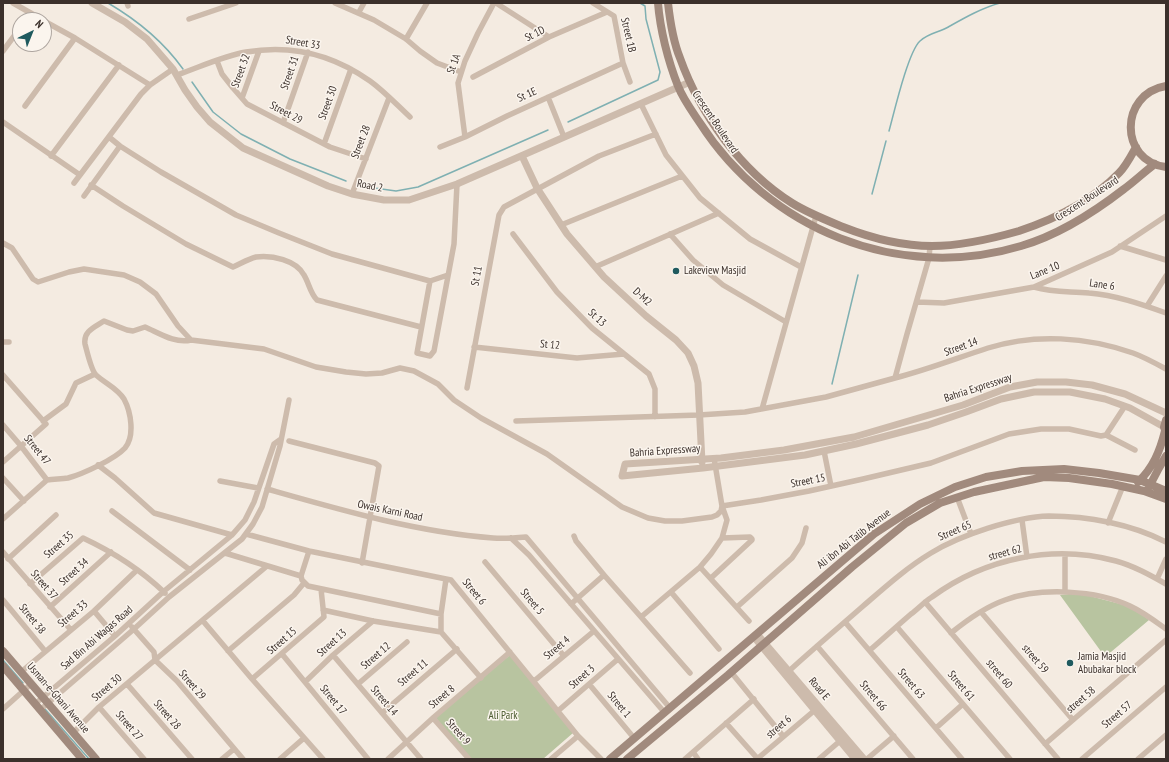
<!DOCTYPE html>
<style>
body{margin:0}
#map{position:relative;width:1169px;height:762px;overflow:hidden;background:#f4ebe1;font-family:"PT Sans Narrow",sans-serif}
canvas{display:block}
.frame{position:absolute;inset:0;border:4px solid #3b302b;pointer-events:none}
.north{position:absolute;left:12px;top:12px;width:40px;height:40px;box-sizing:border-box;background:#fbf5ee;border:1px solid #aea6a0;border-radius:50%;rotate:43deg;font-size:11px;font-weight:700;line-height:16px;text-align:center;color:#3b302b}
.north::after{content:'';display:block;margin:auto;width:14px;height:18px;background:#1f5a5e;clip-path:polygon(50% 0,100% 100%,50% 72%,0 100%)}
</style>
<div id="map">
<canvas width="1169" height="762"></canvas>
<div class="frame"></div>
<div class="north">N</div>
</div>
<script>
const g = document.querySelector('canvas').getContext('2d');
g.lineJoin = 'round';
function paint(path, color) {
  g.fillStyle = color;
  g.fill(path, 'evenodd');
}
function strokePath(path, color, width, dash) {
  g.strokeStyle = color;
  g.lineWidth = width;
  g.lineCap = dash ? 'butt' : 'round';
  g.setLineDash(dash || []);
  g.stroke(path);
}
function write(font, color, halo, rows, align = 'center') {
  g.font = font + ' "PT Sans Narrow",sans-serif';
  g.lineWidth = 3;
  g.setLineDash([]);
  g.textBaseline = 'middle';
  g.strokeStyle = halo;
  g.fillStyle = color;
  for (const [text, x, y, turn = 0] of rows) {
    g.save();
    g.translate(x, y);
    g.rotate((+turn || 0) * Math.PI / 180);
    g.textAlign = isNaN(turn) ? turn : align;
    if (halo) g.strokeText(text, 0, 0);
    g.fillText(text, 0, 0);
    g.restore();
  }
}
paint(new Path2D(`
 M1078,593L1132,607L1149,620L1105,657L1060,595Z
 M510,655L573,733L543,759H471L435,717Z`), '#b8c4a0');
strokePath(new Path2D(`
 M108,3C137,20 163,41 183,69
 M192,82L213,112L241,134L290,159L346,181
 M568,122L658,80L660,72L646,19L645,6L640,3
 M889,131C894,113 908,52 920,41C930,32 939,33 950,26C966,17 982,8 1000,3
 M360,186L396,191L418,187L548,130
 M872,194L886,141
 M832,384L858,275
 M3,660L23,683
 M45,709L89,759`), '#7fb0b2', 1.5);
strokePath(new Path2D(`
 M13,3L43,20
 M127,3L128,6
 M335,3L374,20L406,39L420,51L437,63L461,72
 M496,3L549,37
 M593,3L614,16L623,63L630,82
 M359,12L364,3
 M189,19L236,3
 M26,20L31,13
 M44,21L75,38L150,85
 M406,39L427,3
 M3,51L20,28
 M217,61L222,74L233,88L247,104L330,147L366,159
 M177,75C200,67 223,56 246,52C292,44 332,54 370,81C384,91 397,105 410,117
 M473,77L549,37L607,12
 M548,97L564,137
 M242,98L259,51
 M641,104L666,155L700,198L750,239L801,267
 M25,106L75,38
 M3,122L80,175
 M283,123L308,52
 M109,137L120,146L161,172L236,215L279,233L332,254L430,281L448,275
 M465,137L458,83L465,61L478,33L494,3
 M324,144L351,69
 M440,147L465,137L507,116L623,63
 M51,156L119,65
 M74,183L141,94L150,85L173,69
 M91,185L123,206L186,244L233,267C240,264 248,259 256,257C272,255 296,260 304,275C309,283 310,293 317,300L421,327
 M352,194L389,98
 M84,196L120,146
 M561,225L682,176
 M513,234L557,292L592,328L649,374L655,389V417
 M670,234L693,260L723,285L786,322
 M3,243L12,248L33,279L38,282L69,272L84,269L124,275L140,282L156,294L178,326L191,340L264,349L316,367L346,372L366,374L382,373L400,368L414,371L438,384L454,400L481,418L547,454L622,507L648,518L665,521H682L712,517L717,515L721,511L722,506L714,458
 M930,246L929,258L907,334L895,378C927,370 957,358 988,348C1035,333 1087,337 1133,353C1144,357 1155,363 1166,369
 M1120,246L1166,260
 M595,267L719,213
 M430,281L417,353L430,356L434,351L454,244L457,184
 M1034,287C1054,293 1069,291 1089,293C1115,295 1141,304 1166,313
 M917,302L944,303L1034,287L1112,252L1166,216
 M1147,306L1166,276
 M3,342H9
 M474,347L577,358L624,354
 M3,375L46,424L3,462
 M467,388L499,215L504,207L599,156L656,134
 M762,409L816,216
 M43,421L66,404L76,383L95,374
 M516,421L699,415L745,412L826,397L895,378
 M3,425L21,446L47,480L3,519
 M1106,435L1125,406
 M289,441L375,463L379,466L362,563
 M824,451L831,486
 M98,465L115,478L154,513L232,535
 M3,478L24,501
 M47,480C54,479 61,479 68,478C83,474 115,459 125,448C135,436 131,412 124,399C117,388 106,384 96,375C91,370 87,351 85,344C83,331 95,327 104,321L127,330L133,331L145,327C159,333 175,344 191,340
 M220,481L258,488
 M267,489C341,510 416,532 493,538C504,539 515,538 526,537L670,708
 M957,497L971,534
 M112,511L190,570
 M1022,520L1027,557
 M1108,523L1123,486
 M246,534L309,551L451,580L578,736L601,759
 M574,536L576,541L604,575
 M511,538L529,555L665,713
 M309,551L301,576L302,580L308,586L441,614
 M3,552L71,630
 M225,553L301,576
 M8,559L56,515
 M485,562L564,656
 M700,567L749,621
 M711,578L752,540V539L750,537L722,538
 M446,579L441,614V632L481,678
 M1157,579L1166,559
 M30,584L83,538C113,552 141,570 165,593
 M671,592L719,649
 M1065,592V554
 M3,600L45,651
 M925,602L1058,759
 M571,604L604,575L641,617L700,567L711,554L722,538L727,520L722,506L761,500L809,491L863,479L931,463L1009,434L1041,429H1069L1101,436L1106,435L1135,450
 M50,607L111,552
 M737,607L792,558L802,543L806,528
 M323,610L373,621L441,632
 M94,611L115,636
 M981,612L1073,720
 M641,617L690,673
 M203,621L252,679L323,759
 M845,622L962,759
 M132,627L154,652L155,660L177,681L243,759
 M897,627L1010,759
 M951,633C967,620 985,607 1005,600C1040,587 1097,590 1130,606C1143,612 1155,621 1166,629
 M817,646L913,759
 M870,650C884,638 897,626 911,614C918,609 924,602 932,597C985,558 1053,544 1116,561C1134,566 1150,575 1166,584
 M228,651L294,595L304,583
 M282,654L368,759
 M333,655L421,759
 M789,671C813,649 838,628 862,607C884,588 906,568 931,553C960,535 1015,517 1049,516C1088,516 1131,524 1166,542
 M21,672L94,611L137,570
 M731,672L783,736
 M252,679L324,617L321,589
 M534,681L594,631
 M305,682L333,655L373,621
 M127,684L192,759
 M358,684L407,642
 M589,684L634,738
 M35,704L115,636L163,592L232,535L245,520L254,502L274,444L281,439
 M99,707L144,759
 M3,709L31,684
 M40,710L134,629L169,597L242,539L253,524L262,507L280,446L289,400
 M559,710L618,659
 M382,713L457,649
 M433,718L469,759
 M726,723L757,758
 M936,728L963,704
 M73,733L99,707L267,566
 M1045,744L1166,640
 M693,752L698,759
 M222,759L234,749
 M280,759L304,738
 M388,759L434,717L510,652
 M551,759L578,736
 M685,759L754,699
 M757,759L815,710
 M819,759L840,741
 M867,759L894,736
 M1082,759L1166,687
 M1138,759L1166,735`), '#cdbbac', 5.5);
strokePath(new Path2D(`
 M92,3L125,22L147,39L173,69L185,90L197,107L210,122L243,148L328,186L352,194L384,200H409L457,184L690,82
 M522,156L537,188L567,234L604,277L646,316L676,340L688,353L694,366L698,383L702,462
 M1164,427L1130,408L1105,399L1070,392H1034L1001,399L966,412L928,425L856,444L805,455L703,468L622,476L625,464L721,458L784,450L854,437L963,405L1010,387L1037,382H1066L1092,385L1125,394L1166,413
 M757,634L864,759
 M754,637L855,759`), '#cdbbac', 7);
strokePath(new Path2D(`
 M658,3C660,29 668,61 678,86C683,99 692,111 700,123C768,229 898,283 1021,246C1059,235 1093,213 1124,189C1135,181 1144,172 1155,164
 M668,3C670,21 673,41 680,58C700,114 741,171 792,203C808,213 826,220 843,227C871,238 902,246 932,246C961,246 991,239 1019,231C1055,219 1092,201 1119,173C1126,166 1131,156 1136,147
 M1166,86C1119,94 1119,161 1166,167
 M1166,420L1164,427L1166,433
 M1138,482C1153,468 1160,451 1165,431
 M1149,487L1159,468L1166,456
 M3,651L96,759
 M3,666L82,759
 M610,759L874,534L920,504L955,487L986,477L1022,471L1064,469L1099,473L1140,480L1166,491
 M627,759L728,675L852,567L906,523L940,503L974,492L1044,477L1069,478L1112,484L1144,491L1166,499`), '#a18a7d', 8);
for (const [x, y, r, color] of [
 [676,271,4,"#1f5a5e"],
 [1070,663,4,"#1f5a5e"]
]) {
  const dot = new Path2D();
  dot.arc(x, y, r, 0, 2 * Math.PI);
  g.fillStyle = color;
  g.fill(dot);
  strokePath(dot, '#fbf5ee', 1.5);
}
write('11px', '#3b302b', '#fbf5ee', [
 ["St 1D",535,34,-27],
 ["Street 1B",628,35,77],
 ["Street 33",303,43,10],
 ["St 1A",454,64,-70],
 ["Street 32",241,71,-70],
 ["Street 31",290,73,-71],
 ["St 1E",527,95,-24],
 ["Street 30",328,103,-70],
 ["Street 29",286,113,28],
 ["Crescent Boulevard",715,122,56],
 ["Street 28",361,142,-69],
 ["Road 2",370,186,11],
 ["Crescent Boulevard",1087,199,-33],
 ["Lane 10",1045,271,-22],
 ["St 11",477,276,-79],
 ["Lane 6",1102,285,8],
 ["D-M2",642,297,43],
 ["St 13",597,318,43],
 ["St 12",550,345,5],
 ["Street 14",961,347,-20],
 ["Bahria Expressway",978,388,-18],
 ["Street 47",37,450,51],
 ["Bahria Expressway",665,451,-4],
 ["Street 15",808,481,-11],
 ["Owais Karni Road",390,511,12],
 ["Street 65",955,531,-23],
 ["Ali ibn Abi Talib Avenue",854,539,-38],
 ["Street 35",59,545,-41],
 ["street 62",1005,553,-15],
 ["Street 34",74,572,-42],
 ["Street 37",44,585,49],
 ["Street 6",474,592,51],
 ["Street 5",532,602,50],
 ["Street 33",73,614,-40],
 ["Street 38",32,619,51],
 ["Sad Bin Abi Waqas Road",97,638,-41],
 ["Street 15",282,641,-41],
 ["Street 13",332,643,-42],
 ["Street 4",557,648,-40],
 ["Street 12",376,656,-41],
 ["street 59",1035,659,49],
 ["Street 11",413,673,-40],
 ["street 60",999,674,50],
 ["Street 3",582,677,-41],
 ["Street 63",911,684,50],
 ["Street 29",192,685,49],
 ["Street 61",961,686,50],
 ["Street 30",107,688,-40],
 ["Road E",819,689,50],
 ["Street 66",873,696,50],
 ["Street 8",442,697,-40],
 ["Usman-e-Ghani Avenue",58,698,49],
 ["Street 17",333,700,51],
 ["street 58",1081,700,-41],
 ["Street 14",384,701,50],
 ["Street 1",619,705,50],
 ["Street 28",167,715,49],
 ["Street 57",1117,715,-40],
 ["Street 27",129,726,49],
 ["street 6",779,727,-40],
 ["Street 9",458,732,49]
]);
write('11px', '#3b302b', '#fbf5ee', [
 ["Lakeview Masjid",684,271],
 ["Jamia Masjid",1078,657],
 ["Abubakar block",1078,670]
], 'left');
write('11px', '#4a5a2e', '#fbf5ee', [
 ["Ali Park",503,716]
]);
</script>
